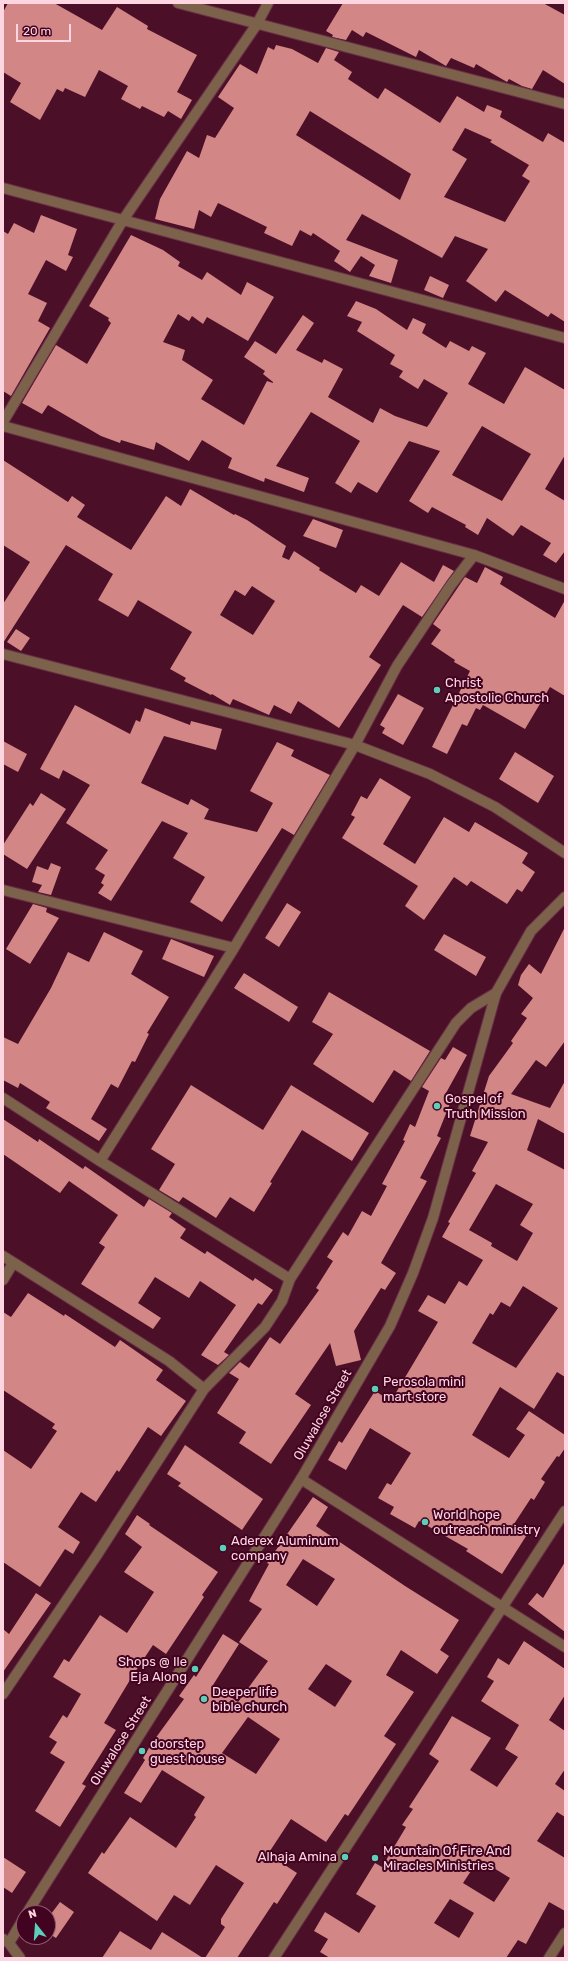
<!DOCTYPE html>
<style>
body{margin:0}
#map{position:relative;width:568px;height:1961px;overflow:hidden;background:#4c0f28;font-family:Rubik,sans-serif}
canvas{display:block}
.frame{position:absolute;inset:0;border:4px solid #fed6e1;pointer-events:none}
.north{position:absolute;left:16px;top:1905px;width:40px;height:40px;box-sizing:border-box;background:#41031f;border:1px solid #8d576d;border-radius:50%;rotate:343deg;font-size:11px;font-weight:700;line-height:16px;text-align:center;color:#fed6e1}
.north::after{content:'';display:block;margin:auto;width:14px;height:18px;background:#5cceba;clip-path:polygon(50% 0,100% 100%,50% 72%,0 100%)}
.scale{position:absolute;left:16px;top:24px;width:55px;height:18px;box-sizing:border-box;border:2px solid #fed6e1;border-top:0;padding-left:5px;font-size:12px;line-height:14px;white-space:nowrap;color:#fed6e1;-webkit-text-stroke:3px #41031f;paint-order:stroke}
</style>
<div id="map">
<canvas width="568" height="1961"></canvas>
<div class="frame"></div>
<div class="north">N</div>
<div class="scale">20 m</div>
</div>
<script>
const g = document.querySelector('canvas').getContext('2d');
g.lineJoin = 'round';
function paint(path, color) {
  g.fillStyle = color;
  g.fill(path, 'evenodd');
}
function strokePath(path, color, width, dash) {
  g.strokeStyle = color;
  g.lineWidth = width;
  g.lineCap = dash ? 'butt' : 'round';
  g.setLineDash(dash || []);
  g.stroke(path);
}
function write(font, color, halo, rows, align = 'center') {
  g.font = font + ' Rubik,sans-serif';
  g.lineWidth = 4;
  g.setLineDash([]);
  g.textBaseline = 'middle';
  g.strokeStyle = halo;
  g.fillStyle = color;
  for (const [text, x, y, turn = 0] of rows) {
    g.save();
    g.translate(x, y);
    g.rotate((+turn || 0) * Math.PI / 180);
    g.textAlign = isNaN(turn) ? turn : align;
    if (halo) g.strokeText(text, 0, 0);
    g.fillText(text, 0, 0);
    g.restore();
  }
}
paint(new Path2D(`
 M8,3H54L102,30L117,7L148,26L147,29L197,55L177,92L192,100L181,119L168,111L164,117L142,106L140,109L121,99L128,86L99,70L85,97L65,88L63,92L57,89L40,120L10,102L21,83L3,72V12Z
 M343,3H543L565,15V84L543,70L532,89L522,86L509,79L507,82L476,64L474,68L451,58L446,66L419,50L416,57L366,32L363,37L352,30L346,40L332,37L333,35L326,31Z
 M276,45L292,49L318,63L326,48L339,52L334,60L352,72L348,79L378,99L385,88L440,123L457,96L484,112L487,105L502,111L500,117L543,142L548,133L565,143V322L551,313L548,317L505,290L496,302L466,281L488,249L455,236L442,258L362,214L346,240L398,260L391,283L369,276L375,265L361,256L350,272L334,261L340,251L313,233L311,236L300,230L292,246L264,233L267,227L218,203L211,217L199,210L194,229L155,219L160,199L187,151L199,158L207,135L215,138L234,108L218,97L240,64L257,74L268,47L274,50ZM310,111L411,174L400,200L296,135ZM465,128L492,140L490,142L529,165L522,176L530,181L505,222L444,197L467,159L452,150Z
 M41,215L77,229L68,255L73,257L66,271L46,260L28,294L47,303L38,321L50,328L11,396L3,391V231L8,234L14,223L34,233Z
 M131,235L163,250L180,262L178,266L202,280L207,272L241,295L247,282L274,297L248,341L207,317L203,324L192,316L189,321L178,314L163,342L185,350L182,360L213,380L201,399L244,425L267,381L273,383V382L263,374L265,371L244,357L255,341L276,354L303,315L314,323L296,350L322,363L324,359L343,369L328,397L373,423L380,408L395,416L427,427L430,423L448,393L424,379L418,389L399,377L403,371L390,364L395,355L357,331L362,322L347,316L356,301L376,309L407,330L413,318L426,324L422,333L446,348L450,341L469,351L472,346L486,353L468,384L504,404L525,367L565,390V455L545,489L565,501V551L556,563L543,555L551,543L521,525L513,536L487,518L478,535L465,527L466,525L432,507L428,513L409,501L440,451L409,441L377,493L358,482L351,493L335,483L360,441L311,412L276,466L309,478L304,492L265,478L264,482L228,468L232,458L202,440L189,461L156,442L154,450L121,440L120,443L101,436L48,405L42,414L22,403L56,345L87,364L111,323L108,320L109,318L89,306ZM482,426L531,454L502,501L452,475Z
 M430,276L449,285L443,298L424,290Z
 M3,460L68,502L72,496L85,505L77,517L131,550L166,496L181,506L190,489L234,515L235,514L247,520L286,546L282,557L289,560L294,551L320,568L319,570L356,593L361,585L379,596L401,562L434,582L443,565L454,571L422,617L403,605L369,657L381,665L339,728L298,701L291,714L274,705L269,715L233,699L230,705L212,694L211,695L184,681L186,678L170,669L192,632L138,600L128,617L98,600L113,574L66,545L3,643V604L30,562L3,545ZM252,586L275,601L253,635L220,615L235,590L245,596Z
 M313,519L343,530L336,548L303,536Z
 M485,567L503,577L500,584L555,618L565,600V696L550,687L525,729L483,705L480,710L476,708L467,726L462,724L447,754L432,747L470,671L454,662L455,660L431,644L441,630L433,624L465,577L477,583Z
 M16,629L30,638L21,651L7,642Z
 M398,694L424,708L403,745L382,733L385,728L380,725Z
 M75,705L130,734L136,720L140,722L145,708L190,725L191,721L222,729L216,750L164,736L141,783L188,805L191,799L209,809L204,819L257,832L273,803L250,791L277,742L294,750L291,756L330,775L294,835L282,828L222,922L190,902L205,877L173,858L188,833L162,821L111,901L98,893L104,885L101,883L105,875L95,869L108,850L66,823L90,785L63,770L59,779L40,769Z
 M3,741L27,754L18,772L3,764Z
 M515,752L554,776L538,803L499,779Z
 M380,778L411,797L383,844L415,864L444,817L469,832L475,822L528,853L522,863L535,872L522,892L517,889L507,904L471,881L467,886L454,877L424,920L405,906L418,886L342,838L355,817L351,815L361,796L367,799Z
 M41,793L66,809L27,869L3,854V845L30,803L33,806Z
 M51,863L61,867L51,895L38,892L42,885L32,882L37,866L48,870Z
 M287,903L301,912L279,947L265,938Z
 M33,904L47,908L46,912L59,918L30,964L6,949Z
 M565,927V1041L546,1067L536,1060L511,1094L550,1108L565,1081V1134L538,1119L527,1150L565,1170V1377L557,1372L534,1409L500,1387L472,1435L509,1458L525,1435L516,1429L529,1411L565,1435V1448L559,1457L557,1456L541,1479L545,1482L534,1500L531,1498L514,1524L528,1533L502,1574L466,1551L468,1549L419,1521L415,1528L390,1514L394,1507L378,1498L387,1483L391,1485L411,1453L370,1428L346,1470L328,1460L339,1441L342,1443L375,1391L391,1401L438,1322L418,1311L428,1295L445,1304L459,1281L467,1286L483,1260L442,1237L450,1223L448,1222L476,1173L472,1171L488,1142L470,1136L489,1076L513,1043L511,1041L527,1018L521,1014L533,998L518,985L521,975L529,964L541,974ZM496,1184L533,1204L520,1225L533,1233L517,1261L491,1246L492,1243L469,1230ZM523,1286L558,1308L516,1368L472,1343L490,1313L493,1315L501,1302L510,1307Z
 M104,932L143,951L131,974L169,997L147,1033L149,1034L135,1062L132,1061L118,1088L111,1084L91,1119L107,1129L99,1141L46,1108L50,1102L20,1083L18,1088L3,1080V1037L18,1044L51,988L68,952L89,962Z
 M444,934L486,957L476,976L434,950Z
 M171,939L214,956L204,977L162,959Z
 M244,973L298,1007L289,1022L234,988Z
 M329,992L430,1051L411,1081L394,1070L373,1103L313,1064L333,1034L312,1022Z
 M453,1047L467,1055L446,1093L453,1096L437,1136L441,1138L420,1178L427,1181L381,1263L396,1273L385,1290L381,1288L354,1331L361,1360L336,1366L330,1343L295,1394L311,1405L271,1464L239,1443L246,1432L217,1413L239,1379L229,1373L240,1362L249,1368L270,1337L280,1344L319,1290L316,1288L333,1261L327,1257L343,1232L348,1236L362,1211L371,1216L387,1186L382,1184L405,1141L403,1140L410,1124L415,1127L429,1091L422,1087L441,1058L445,1060Z
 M191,1085L263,1130L291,1085L369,1133L352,1161L302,1130L270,1182L272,1183L254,1212L230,1197L216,1218L183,1197L179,1202L159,1190L175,1164L151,1149Z
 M3,1119L38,1142L39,1139L83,1169L85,1166L144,1207L149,1199L172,1213L169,1217L186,1229L180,1238L205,1254L207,1251L253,1281L255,1278L273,1290L262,1305L258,1303L224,1352L229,1355L218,1365L201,1355L236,1305L200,1281L189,1298L155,1277L138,1303L161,1318L153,1329L81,1284L105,1247L99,1243L118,1215L69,1181L60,1193L3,1154Z
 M28,1293L64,1316L65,1314L115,1347L120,1340L163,1370L156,1380L186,1401L161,1436L148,1427L119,1472L117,1470L96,1502L81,1492L58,1527L80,1542L73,1554L65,1549L40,1587L3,1562V1450L31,1469L57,1431L52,1428L55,1424L3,1390V1312L11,1317Z
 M185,1445L263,1499L242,1530L178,1486L181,1483L167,1474Z
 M313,1497L328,1507L316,1526L405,1586L459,1620L440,1650L449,1656L437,1674L401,1650L386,1675L414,1692L384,1736L396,1744L348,1816L345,1814L326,1842L291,1819L268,1854L297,1873L277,1904L274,1902L237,1958H205L225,1927L221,1924V1919L244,1883L216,1865L190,1905L174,1895L157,1921L88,1873L102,1852L104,1854L130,1817L176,1848L196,1817L194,1815L205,1797L162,1770L141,1803L124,1793L145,1760L143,1758L152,1743L184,1699L179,1696L194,1675L196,1677L223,1634L239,1644L213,1685L238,1702L268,1661L239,1642L262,1609L249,1601L269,1564L267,1563ZM303,1559L335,1579L317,1606L286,1585ZM326,1664L352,1681L335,1707L308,1689ZM248,1717L280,1739L256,1774L222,1753Z
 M137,1515L150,1524L149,1525L218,1572L202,1595L204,1597L166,1654L153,1645L133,1675L104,1723L116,1730L82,1784L86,1786L60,1827L35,1811L65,1762L50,1753L57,1742L49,1737L63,1715L67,1718L81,1694L53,1677L64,1659L69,1662L100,1615L127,1633L154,1592L124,1572L142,1547L125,1534Z
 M565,1562V1632L528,1604L537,1593L543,1598Z
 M36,1593L51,1603L3,1672V1629L9,1634Z
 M524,1641L565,1669V1695L549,1720L565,1731V1769L555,1784L565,1791V1817L557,1812L537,1841L565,1858V1911L549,1902L526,1944L518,1940L506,1958H330L320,1952L328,1939L314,1931L325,1912L359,1933L376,1906L356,1894L375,1863L382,1867L406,1827L402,1825L413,1809L409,1807L439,1761L429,1754L452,1716L491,1738L470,1770L497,1787L518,1757L505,1749L519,1725L481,1701L494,1681L487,1677L498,1658L509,1665ZM479,1859L510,1878L494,1902L463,1883ZM450,1899L474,1913L459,1938L434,1923Z
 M3,1857L26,1872L12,1893L3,1887Z
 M60,1902L74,1912L56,1938L48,1933V1918Z
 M120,1931L151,1950L162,1932L203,1958H102Z`), '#d28686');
const minor = new Path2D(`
 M178,3L565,104
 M3,188L565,338
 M3,422L123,220L257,24L268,3
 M3,426L474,555L565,589
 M3,654L355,745L430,774L495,807L565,853
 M3,890L234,948
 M3,1098L100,1161L290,1279
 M100,1161L234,948L355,745L397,666L451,585L474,555
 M3,1256L169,1361L204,1389
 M3,1280L13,1263
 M301,1479L565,1647
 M3,1694L97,1555L204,1389L265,1327L282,1301L290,1279L456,1023L471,1008L496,993
 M3,1939L9,1943L20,1958
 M274,1958L565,1511
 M549,1958L565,1933`);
const tertiary = new Path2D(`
 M27,1913L301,1479L390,1326L413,1273L433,1218L496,993L531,931L565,897
 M9,1943L24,1918`);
strokePath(minor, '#682f46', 12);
strokePath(tertiary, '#682f46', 12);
strokePath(minor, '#7c614b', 10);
strokePath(tertiary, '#7c614b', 10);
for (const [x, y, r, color] of [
 [437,690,4,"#5cceba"],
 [437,1106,4,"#5cceba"],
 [375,1389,4,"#5cceba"],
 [425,1522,4,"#5cceba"],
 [223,1548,4,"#5cceba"],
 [195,1669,4,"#5cceba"],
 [204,1699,4,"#5cceba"],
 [142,1751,4,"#5cceba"],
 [345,1857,4,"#5cceba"],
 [375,1858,4,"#5cceba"]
]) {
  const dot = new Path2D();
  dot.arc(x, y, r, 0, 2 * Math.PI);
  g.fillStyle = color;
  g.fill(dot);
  strokePath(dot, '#41031f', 1.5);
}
write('13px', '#fed6e1', '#41031f', [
 ["Christ",445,683],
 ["Apostolic Church",445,698],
 ["Gospel of",445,1099],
 ["Truth Mission",445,1114],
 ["Perosola mini",383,1382],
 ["mart store",383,1397],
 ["World hope",433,1515],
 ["outreach ministry",433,1530],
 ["Aderex Aluminum",231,1541],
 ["company",231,1556],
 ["Shops @ Ile",187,1662,"right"],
 ["Eja Along",187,1677,"right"],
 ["Deeper life",212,1692],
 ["bible church",212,1707],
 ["doorstep",150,1744],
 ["guest house",150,1759],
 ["Mountain Of Fire And",383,1851],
 ["Miracles Ministries",383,1866],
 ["Alhaja Amina",337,1857,"right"]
], 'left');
write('13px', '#fed6e1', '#41031f', [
 ["Oluwalose Street",323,1415,-60],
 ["Oluwalose Street",121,1741,-58]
]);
</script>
